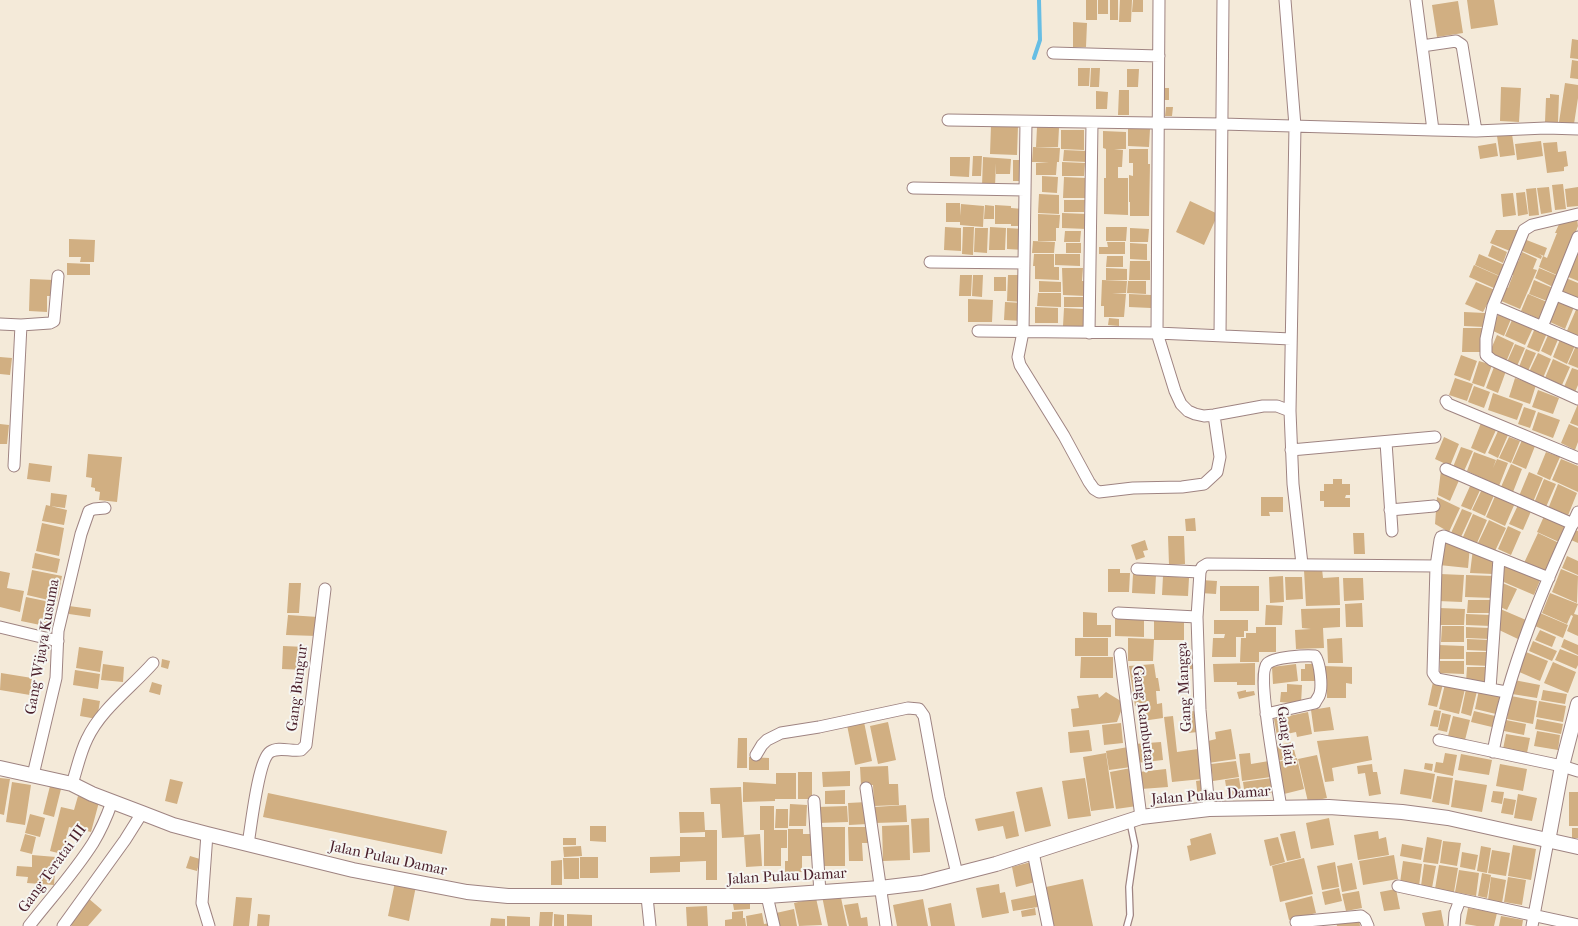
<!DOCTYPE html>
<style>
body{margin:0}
canvas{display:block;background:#f4ead9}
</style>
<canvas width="1578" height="926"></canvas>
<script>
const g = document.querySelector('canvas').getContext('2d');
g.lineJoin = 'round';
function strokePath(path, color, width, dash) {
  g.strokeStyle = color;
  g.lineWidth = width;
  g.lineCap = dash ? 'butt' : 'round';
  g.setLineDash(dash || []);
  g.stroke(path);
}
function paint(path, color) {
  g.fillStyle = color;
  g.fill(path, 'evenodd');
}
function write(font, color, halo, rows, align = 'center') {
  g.font = font + ' "IM FELL French Canon",serif';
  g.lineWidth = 4;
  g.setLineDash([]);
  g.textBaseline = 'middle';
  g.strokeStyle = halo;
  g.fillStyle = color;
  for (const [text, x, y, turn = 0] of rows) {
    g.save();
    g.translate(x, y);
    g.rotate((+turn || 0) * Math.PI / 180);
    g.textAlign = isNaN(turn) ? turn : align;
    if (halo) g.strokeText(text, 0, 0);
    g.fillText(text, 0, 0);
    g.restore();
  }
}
strokePath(new Path2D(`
 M1034,58L1040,40L1039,0`), '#67bee4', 4);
paint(new Path2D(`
 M1086,0H1097V20H1086Z
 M1098,0H1108V14H1098Z
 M1110,0H1118V20H1110Z
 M1120,0H1132L1131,22H1119Z
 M1133,0H1143V12H1132Z
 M1467,0H1494L1498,25L1471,29Z
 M1458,1L1463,33L1437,37L1432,5Z
 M1073,22L1087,23L1086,47H1073Z
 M1572,39L1578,40V59L1570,58Z
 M1572,60L1578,61V79L1570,78Z
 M1078,68H1090L1089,86H1078Z
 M1091,68H1100L1099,87H1090Z
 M1127,69H1139L1138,87H1127Z
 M1565,83L1578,85V98L1574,124L1559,122Z
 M1501,87L1521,88L1519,122L1500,121Z
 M1164,88H1169V100H1164Z
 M1119,90H1129V115H1118Z
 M1096,91L1108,92L1107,109H1096Z
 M1550,94L1559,95L1558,122H1545L1546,98H1550Z
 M1166,107H1173L1172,116H1165Z
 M991,125L1018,126L1017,155L990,154Z
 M1037,127L1059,128L1058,147H1036Z
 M1128,128L1150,129L1149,147L1128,146Z
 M1061,130H1084V150L1061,149Z
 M1103,131L1126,132V149H1114L1123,150L1122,167H1118V178H1128V215L1104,214V178H1106V149L1103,148Z
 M1512,134L1515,155L1500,157L1497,136Z
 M1541,141L1543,156L1517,160L1515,144Z
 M1557,142L1558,152L1566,151L1568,166L1564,167V171L1547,173L1543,143Z
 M1496,143L1498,156L1480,159L1478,146Z
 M1033,147L1060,148L1059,162H1057L1056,175H1036V163L1049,162H1032Z
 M1129,149H1148V164H1150L1149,216H1130V202H1129V175L1133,176V163H1129Z
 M1064,150L1087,151V162L1063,161Z
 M973,156H982L981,176H972Z
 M950,157H970L969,177L950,176Z
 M983,157L1011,159L1010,174H996V163L995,186H982Z
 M1013,160H1023L1022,181H1013Z
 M1062,162L1085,163L1084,176H1062Z
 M1042,176L1058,177L1057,193L1042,192Z
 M1064,177L1086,178V198H1063Z
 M1563,184L1566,209L1555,210L1552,185Z
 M1549,187L1552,212L1541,214L1537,188Z
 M1578,187V206L1567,207L1565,189Z
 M1536,188L1539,215L1529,216L1526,189Z
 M1525,192L1528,214L1518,216L1516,193Z
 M1513,193L1516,215L1503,217L1501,194Z
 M1039,194L1059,195V214L1038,213Z
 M1064,200H1085L1084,212H1064Z
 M1190,201L1218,214L1204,245L1176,232Z
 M946,203H960V216L961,204L984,206L983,227L960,225V222H946Z
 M985,205L994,206V219H984Z
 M995,205L1011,206V208L1023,209L1022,226H1011V224H995Z
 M1062,213L1087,214V229L1062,228Z
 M1038,214L1060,215L1059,228H1056V241H1038Z
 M1577,218L1578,226L1559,276L1539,267L1543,256L1547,258L1557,233H1555L1560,222Z
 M945,227L961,228V251L944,250Z
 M963,227H974L973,255L962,254Z
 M990,227L1006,228L1005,250H989Z
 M1106,227H1127L1126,241H1106Z
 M975,228H988L987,253L974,252Z
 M1007,228L1024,229V250L1007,249Z
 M1130,228L1149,229L1148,242H1130Z
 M1496,230H1518L1510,251L1490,243Z
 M1065,231H1081L1080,242H1064Z
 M69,239L95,240L94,262H80L81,257H69Z
 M1524,239L1547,248L1544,256L1539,254L1542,256L1541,259L1520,250Z
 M1033,241L1055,242L1054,253H1032Z
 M1107,242H1125V254H1099V247H1108Z
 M1066,243H1081V253H1066Z
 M1130,243L1147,244V260L1130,259Z
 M1492,245L1507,252L1503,263L1488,256Z
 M1578,251V281L1566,276Z
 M1522,252L1537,259L1533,269L1537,270L1520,309L1499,300L1504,287L1508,288L1513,275L1511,274L1516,261L1518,262Z
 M1034,254H1054V267H1059V280L1035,279V266H1033Z
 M1055,254H1080V266L1055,265Z
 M1479,254L1507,266L1502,277L1475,265Z
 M1107,256H1123V267H1106Z
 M1130,261H1150V280H1129Z
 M67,263L90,264V275H67Z
 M1474,265L1501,277L1496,289L1469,277Z
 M1062,268H1083L1082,281H1086V296L1063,295Z
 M1106,268L1127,269V280H1106Z
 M1539,268L1558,276L1553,287L1535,278Z
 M960,275H972L971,296H959Z
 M973,275H983L982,297L972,296Z
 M1008,275H1023V302L1007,301Z
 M994,277H1006V291H994Z
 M1566,278L1578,283V299L1560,291Z
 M30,279L54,280V296H47V312L29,311Z
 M1102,280L1127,281L1126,293H1112L1126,294L1124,317H1104V306H1101Z
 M1534,280L1553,288L1547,301L1529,294Z
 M1039,281L1061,282V292H1039Z
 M1128,281H1146V294L1127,293Z
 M1476,282L1495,290L1483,312L1465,304Z
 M1038,293H1061V307L1037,306Z
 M1129,294L1151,295V308L1129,307Z
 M1528,294L1547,302L1539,319L1521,311Z
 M1064,297H1084V307H1064Z
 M968,299L993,300L992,322H968Z
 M1558,300L1574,307L1565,329L1548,321Z
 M1005,302L1023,303V321L1004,320Z
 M1578,305V338L1566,333Z
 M1035,307L1058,308V323H1035Z
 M1064,308L1084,309L1083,326H1063Z
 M1464,312L1485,313L1484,327L1464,326Z
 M1499,313L1511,319L1504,336L1491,330Z
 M1109,318L1119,319V326L1108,325Z
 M1512,320L1533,328L1525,345L1505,336Z
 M1463,328H1485L1484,352H1462Z
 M1535,328L1547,333L1539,352L1527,347Z
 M1549,333L1559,337L1551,356L1541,351Z
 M1497,335L1514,343L1506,362L1489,354Z
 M1561,337L1576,343L1567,364L1553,357Z
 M1578,341V368L1568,364Z
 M1515,344L1525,348L1517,366L1507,362Z
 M1526,349L1536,353L1528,371L1519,367Z
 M1538,353L1551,359L1543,378L1529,372Z
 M1461,355L1477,361L1470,381L1454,375Z
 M0,357L12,358L10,375L0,374Z
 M1553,359L1570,367L1562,385L1545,378Z
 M1479,361L1492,365L1484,387L1472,383Z
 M1494,367L1506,371L1498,393L1486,388Z
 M1572,368L1578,370V385L1575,392L1564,387Z
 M1455,378L1473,384L1467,401L1449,395Z
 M1515,378L1536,385L1530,404L1509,397Z
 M1474,386L1490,392L1484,408L1468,402Z
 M1538,390L1559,398L1553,414L1532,407Z
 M1493,393L1523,404L1517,420L1488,410Z
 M1578,404V426L1570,423Z
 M1524,407L1536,411L1530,428L1518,424Z
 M1538,412L1560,420L1553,438L1532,430Z
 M1481,423L1496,430L1485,454L1471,448Z
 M0,424L9,425L7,444H0Z
 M1569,424L1578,428V442L1575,450L1561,443Z
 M1498,431L1508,435L1498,458L1488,453Z
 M1444,437L1459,444L1450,466L1435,459Z
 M1509,437L1520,441L1511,463L1499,458Z
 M1522,440L1535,446L1526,469L1512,463Z
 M1461,447L1473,451L1464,471L1453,467Z
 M1474,452L1496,460L1493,468L1497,459L1508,463L1499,486L1467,471Z
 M1546,452L1560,457L1550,480L1537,474Z
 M88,454L122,457L117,502L99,500L100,492L95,491V488L91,487L92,478L86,477Z
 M1561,459L1578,466V492L1552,480Z
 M29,463L52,466L50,482L27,479Z
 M1511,464L1522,469L1513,492L1501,487Z
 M1441,470L1460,478L1450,501L1438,495Z
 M1529,472L1543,478L1533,502L1519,496Z
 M1333,479H1342V484H1350V495H1346L1345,498H1350V507H1324V501H1320V491H1324V484H1333Z
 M1544,479L1556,484L1546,507L1534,503Z
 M1471,484L1481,488L1471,510L1461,506Z
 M1558,484L1577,493L1567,518L1548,509Z
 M1483,487L1495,493L1485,516L1472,510Z
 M51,493L67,495L65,508L50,506Z
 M1496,494L1515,503L1505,526L1486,517Z
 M1261,497H1283V512H1269L1270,516H1261Z
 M1437,497L1460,508L1449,532L1435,524Z
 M1519,503L1532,509L1523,530L1509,524Z
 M46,505L67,510L64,525L42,521Z
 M1462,509L1472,513L1461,537L1451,533Z
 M1473,514L1487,520L1477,543L1463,537Z
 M1545,514L1566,524L1559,542L1537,532Z
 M1195,518L1196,531H1186L1185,519Z
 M1489,520L1506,528L1495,551L1478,543Z
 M42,523L64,528L59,556L36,551Z
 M1508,526L1521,532L1511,555L1498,549Z
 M1575,530L1578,531V543L1571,540Z
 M1353,533H1364L1365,554H1354Z
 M1538,533L1559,543L1545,573L1524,563Z
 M1168,536H1184L1185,564L1169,565Z
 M1145,540L1148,550L1143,551L1145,557L1136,560L1131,545Z
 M1441,543L1470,546L1468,568L1439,565Z
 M1473,549L1496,558L1493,574L1470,573Z
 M35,553L60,559L57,573L32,568Z
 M1567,556L1578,561V575L1562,568Z
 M1503,562L1541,578L1534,595L1499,580Z
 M1108,569H1120V573H1130L1129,592H1108Z
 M1322,569L1323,578L1339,577L1340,605L1306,606L1304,570Z
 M1561,569L1578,576L1577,603L1552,592Z
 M32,570L62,576L57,602L27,595Z
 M0,571L10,573L7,588L24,591L20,612L0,607Z
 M1133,574L1156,575L1155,594L1132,593Z
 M1440,574L1464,575L1462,602L1438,601Z
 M1466,575L1494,576L1493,598L1465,597Z
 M1163,576L1189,578L1188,596L1162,595Z
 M1283,576L1284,602L1270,603L1269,577Z
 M1285,577H1302L1303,599L1286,600Z
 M1343,578H1363L1364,600L1344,601Z
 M1201,580L1217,581L1216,594L1200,593Z
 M1500,582L1517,589L1507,610L1498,606Z
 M289,583H301L299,613H287Z
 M1220,586H1259V611H1220Z
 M1550,593L1578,604L1574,614L1578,615V636L1567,631L1573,616L1571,615L1567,624L1542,613Z
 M26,597L55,603L50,627L21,621Z
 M1468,600H1491V613H1467Z
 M1362,603L1363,627H1346L1345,604Z
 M1266,605L1283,606L1282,625H1265Z
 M69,606L91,609L90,617L69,614Z
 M1340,608V627L1323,628L1324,648L1296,649L1295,630L1311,629L1302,628L1301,609Z
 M1439,608L1465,609L1464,625H1439Z
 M1498,608L1526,620L1518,639L1497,629Z
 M1083,612L1097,613V625H1111V637H1083Z
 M1540,613L1568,625L1563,638L1535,626Z
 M1466,614L1491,615V626L1466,625Z
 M288,615L318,617L317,636L286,635Z
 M1115,619H1144V637L1115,636Z
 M1154,620H1184V640H1154Z
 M1214,620H1248V631H1244V637H1236V657H1212L1213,638H1224L1225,634H1214Z
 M1442,626H1464V642H1441Z
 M1256,627H1276V652H1259V662H1240L1241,638H1246V633H1256Z
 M1466,627L1490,628V639L1466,638Z
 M1540,630L1556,637L1552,647L1535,640Z
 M1075,638H1108V656H1075Z
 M1128,638L1154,639L1153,661H1128Z
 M1342,638L1343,663H1328L1327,639Z
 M1467,639L1489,640V651L1467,650Z
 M1564,639L1578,645V655L1561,647Z
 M1533,641L1557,651L1552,661L1529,651Z
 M1438,645L1464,646V659H1437Z
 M283,646L306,647L305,670L282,669Z
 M79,647L103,651L100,672L76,668Z
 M1560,649L1578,656V665L1576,669L1555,660Z
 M1466,652H1491V666L1466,665Z
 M1526,652L1548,661L1540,681L1517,671Z
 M1081,657H1113V678H1080Z
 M162,659L170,661L168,669L161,667Z
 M1181,660H1194V669H1181Z
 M1440,661H1464V674L1440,673Z
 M1553,662L1576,672L1568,693L1544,683Z
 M1255,663V685H1237V682H1214L1213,664Z
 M103,664L124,667L123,682L101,680Z
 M1154,664L1156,678H1158L1160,691H1156L1157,704L1162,703L1163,718L1142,721L1141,705L1135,706L1129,666Z
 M1296,664L1298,681L1273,684L1272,667Z
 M1305,664H1316L1315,681H1301V669H1305Z
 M1323,666L1352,667V684L1346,683V698H1327V683H1323Z
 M1467,667H1489V683L1466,682Z
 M75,670L100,674L98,689L73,685Z
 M1,673L32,678L30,695L0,690Z
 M1514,680L1540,685L1537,698L1512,694Z
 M152,682L162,685L160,695L149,692Z
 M1433,682L1443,684L1437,707L1428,705Z
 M1287,684L1302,685L1301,704L1280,702L1281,692H1287Z
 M1445,684L1465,689L1459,714L1439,709Z
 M1466,689L1477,691L1471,716L1461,713Z
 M1246,690V692L1254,691L1255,695L1239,699L1237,692Z
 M1479,690L1500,695L1496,714L1475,709Z
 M1543,690L1567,694L1565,704L1541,700Z
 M1106,692L1124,703L1117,722L1073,727L1071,709L1079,708L1077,696L1098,694L1099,698Z
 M1511,696L1537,701L1533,724L1507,719Z
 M83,698L100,701L97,719L80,716Z
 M1539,701L1566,706L1563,722L1536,717Z
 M1330,707L1334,730L1314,732L1311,710Z
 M1434,710L1441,711L1438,727L1430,726Z
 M1195,711L1198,732L1188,733L1186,712Z
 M1474,711L1495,716L1492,727L1471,722Z
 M1308,712L1312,734L1297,737L1296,732L1277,736L1274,719Z
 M1442,713L1451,715L1447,732L1438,730Z
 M1173,716L1177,752L1198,749L1202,779L1172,782L1164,717Z
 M1453,716L1470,720L1465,740L1448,736Z
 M1537,719L1563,724L1561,734L1535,729Z
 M1506,720L1526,724L1524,735L1504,731Z
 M864,722L872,761L855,765L847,725Z
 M888,722L896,760L878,764L870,726Z
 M1121,723L1123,743L1104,745L1102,725Z
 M1231,729L1236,759L1208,763V741L1216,739L1215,732Z
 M1089,730L1092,751L1070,753L1068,732Z
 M1537,731L1560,735L1558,750L1534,746Z
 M1506,734L1530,738L1527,753L1503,749Z
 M1368,736L1372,760L1332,768L1334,781L1325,782L1317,741Z
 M738,738H747V768H737Z
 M1161,742L1163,760L1136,763L1134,744Z
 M1292,742L1296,757L1277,761L1274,746Z
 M1128,747L1131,767L1109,770L1106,751Z
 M1106,753L1114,808L1091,811L1083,757Z
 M1250,753L1251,764L1269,761L1271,777L1242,781L1239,754Z
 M1445,753L1457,755L1453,776L1434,772L1436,762L1443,763Z
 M1461,754L1492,760L1489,775L1458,770Z
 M1317,755L1327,798L1308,802L1298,759Z
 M749,757L769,758V770H749Z
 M1297,758L1304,789L1284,794L1277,762Z
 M1236,761L1239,777L1213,781L1211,764Z
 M1425,763L1433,764L1432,771L1424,769Z
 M1372,764L1373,772H1377L1381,794L1369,796L1365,773L1358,774L1357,766Z
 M1500,764L1527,769L1523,791L1496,786Z
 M888,766L889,784H898L899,805L874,806L873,785H861L860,767Z
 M1131,768L1137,806L1116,809L1110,772Z
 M1166,769L1168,787L1141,789L1139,772Z
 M1404,769L1435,774L1431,799L1400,794Z
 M850,771V786L823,787L822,772Z
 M798,772H812V799H798Z
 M776,773H796V799H775V801L743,802V782L776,784Z
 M1437,776L1453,778L1449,805L1432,802Z
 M0,778L10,779L4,815L0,814Z
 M1085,778L1091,816L1068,819L1062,781Z
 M1239,778L1242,797L1228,799L1225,780Z
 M1272,778L1274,792L1245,797L1243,782Z
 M170,779L183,782L177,804L165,801Z
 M1203,780L1205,797L1198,798L1196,781Z
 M1455,780L1487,785L1482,812L1451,807Z
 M12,782L31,785L25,825L6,822Z
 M50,786L61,789L54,817L43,814Z
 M741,787L744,837L722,838L720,804H711L710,788Z
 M1042,787L1051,826L1025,832L1016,792Z
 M845,790V804H825V791Z
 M1493,791L1504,792L1502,804L1491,802Z
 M1569,792H1578V826H1569Z
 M268,793L447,831L442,854L263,817Z
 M1518,794L1537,798L1532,821L1514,818Z
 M78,796L99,802L91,832L69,827L62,854L50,851L61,807L74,810Z
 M1504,798L1516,800L1513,815L1501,813Z
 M867,802L868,824L849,825L848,803Z
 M790,804L807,805L806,826H789Z
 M906,805L907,822L874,823V807Z
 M760,806H774V830H787V848H781V866H764V830H760Z
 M847,806L848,822L817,823V807Z
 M776,809H788V828H775Z
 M1014,811L1019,836L1006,839L1003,826L978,831L975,819Z
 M679,812H704L705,830H717V880H706V861L680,862V872L650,873V857L680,856V837H705V832L680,833Z
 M30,814L45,818L40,837L25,833Z
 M929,818L930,852L913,853L911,819Z
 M1329,818L1334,845L1311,849L1306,823Z
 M909,825L910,860L883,861L882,826Z
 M590,826H606V842L590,841Z
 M819,827H845V866H819Z
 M848,827H868L869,843H862L863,861H849Z
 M1572,828H1578V838H1572Z
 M788,829H803V834H815V856H802V872H785V861H788Z
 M1295,831L1301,858L1287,861L1280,834Z
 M1378,831L1379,839L1386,837L1389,855L1358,860L1354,835Z
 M1211,833L1216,854L1190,861L1187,846L1191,845L1190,839Z
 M25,834L36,837L32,854L20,851Z
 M760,834L762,866L746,867L744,835Z
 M1278,837L1285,862L1270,866L1264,840Z
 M1427,837L1442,840L1438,864L1423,862Z
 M563,838H576V845H563Z
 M1443,841L1461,843L1457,866L1440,863Z
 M1402,844L1423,848L1421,860L1400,856Z
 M1513,845L1536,849L1531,880L1508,876Z
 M581,846L582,856L564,857L563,847Z
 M1481,846L1491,848L1487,873L1477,871Z
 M1492,850L1510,853L1506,876L1488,873Z
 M1462,852L1478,855L1475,870L1460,867Z
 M32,855L56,857L54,885L27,883L28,877L16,876L17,866L32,867Z
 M1394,855L1398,879L1363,885L1359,861Z
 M190,856L200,859L197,871L186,868Z
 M580,857H598V878H580Z
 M563,858H579V879H564Z
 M1304,858L1313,894L1280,902L1272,866Z
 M562,860V885H551V861Z
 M1403,861L1422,864L1419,886L1400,883Z
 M1031,862L1035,882L1016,887L1012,867Z
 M1335,862L1339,887L1322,890L1317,866Z
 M1352,863L1357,889L1342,892L1337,866Z
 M1424,864L1436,866L1432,888L1421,886Z
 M1439,865L1458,868L1454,892L1435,889Z
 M1459,870L1479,873L1476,896L1455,892Z
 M764,872H773V880H765Z
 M1482,873L1491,875L1487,898L1478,896Z
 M1491,877L1506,880L1502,903L1488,900Z
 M1508,877L1526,880L1522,905L1504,902Z
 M1083,879L1093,926H1054L1046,887Z
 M395,882L416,886L409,921L388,916Z
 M999,884L1000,893L1005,892L1009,913L982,918L976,888Z
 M1339,888L1342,901L1325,905L1322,892Z
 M1396,889L1400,909L1384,911L1380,892Z
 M1359,891L1362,908L1346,911L1342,894Z
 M840,893L847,926H828L822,896Z
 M1036,895L1038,907L1013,911L1011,900Z
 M1312,896L1316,913L1289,920L1285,903Z
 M236,897L252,898L249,926H233Z
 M88,898L102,910L88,926H72L68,922Z
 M816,898L822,925L799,926L794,903Z
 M923,899L928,926H897L893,905Z
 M750,903V909L734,910L733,904Z
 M858,903L861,918L867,917L868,926H849L844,905Z
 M951,903L955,926H931L928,908Z
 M707,906L708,926H687L686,907Z
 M1035,908L1036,915L1022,917L1021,911Z
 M1468,908L1497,913L1494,926H1477L1465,924Z
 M794,909L797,926H779L776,913Z
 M1441,910L1444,926H1425L1422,913Z
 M743,911V918H745L746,926H725V920L732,919V912Z
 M540,912H553L552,926H539Z
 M762,913L764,924L770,923L771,926H747L746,916Z
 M258,914L270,915L269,926H257Z
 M554,914L564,915V926H554Z
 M567,914L592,915V926H567Z
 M507,916L530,917V926H507Z
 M1501,916L1523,920L1522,926H1499Z
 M491,918L505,919V926H490Z
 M1359,919L1360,926H1337L1336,921Z`), '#d1af82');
const service = new Path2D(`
 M1127,926L1130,915L1129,887L1135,846L1130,822`);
const minor = new Path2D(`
 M1159,0L1157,333L1175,391L1181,404L1188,411L1195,414L1204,416L1214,415L1263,406H1277L1290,411L1293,484L1302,564
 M1285,0L1295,126L1290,411
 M1416,0L1433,130
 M1422,46L1456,41L1462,45L1476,131
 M1053,53L1159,56
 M948,120L1222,124L1433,130L1476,131L1546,128L1578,129
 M1026,122L1023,332L1018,357L1020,365L1064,436L1089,482L1094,489L1099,492L1133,488L1182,487L1204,484L1217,472L1220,457L1214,415
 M913,188L1025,190
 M1578,214L1532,225L1524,230L1493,306L1486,339V355L1492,360L1578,399
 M930,262L1024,263
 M1556,295L1578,304
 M1493,306L1578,342
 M0,324L21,325L50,323L54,321L58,276
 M1542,327L1578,237
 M978,331L1157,333L1291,339
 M1089,333L1092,123
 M1220,336L1223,0
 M1446,401L1448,404L1578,458
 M1386,442L1392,531
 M1291,450L1435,437
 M14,466L21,325
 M1446,469L1573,524
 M1390,510L1434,506
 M1137,569L1200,572
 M1118,613L1197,617
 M0,627L58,641
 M1120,654L1141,817
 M1490,689L1499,558
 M1506,692L1437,679L1433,673L1436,566L1440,540L1441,537L1444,536L1549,578
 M1266,714L1315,703C1316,700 1318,698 1319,696C1323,688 1320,662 1315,656C1306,655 1273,657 1267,664C1256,675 1278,787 1281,808
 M1439,740L1562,766L1578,771
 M1493,752C1509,668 1542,589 1578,512
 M756,755L762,745L767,740L781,733L819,727L908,708L919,709L924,716L939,798L957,874
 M33,775L56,678L58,631L81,534L89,511L94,509L105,508
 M72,784C77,769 80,753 87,739C101,709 131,688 153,663
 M866,788L886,926
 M814,801L820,893
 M1209,809L1200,710L1197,617L1200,572L1202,567L1207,564L1436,566
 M207,834L202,903L209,926
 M248,844C251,828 258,760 270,752C279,746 291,752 301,750L306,745L325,589
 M1033,852L1048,926
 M1398,886L1578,925
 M767,896L774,926
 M647,897L650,926
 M1296,922L1361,916L1365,919L1368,926
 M29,926C50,899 74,873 93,843C101,830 107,816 112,802
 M63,926L125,840L142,813
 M1454,926L1455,913L1460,900
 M1532,926L1548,841`);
const tertiary = new Path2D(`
 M0,768L72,784L92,794L142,813L173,825L207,834L353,870L467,892L508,896H767L880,888L922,883L996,864L1141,817L1209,809L1329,807L1402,812L1448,818L1578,847
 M1548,841L1562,766L1578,704`);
strokePath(service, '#9f8482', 8);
strokePath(minor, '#9f8482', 13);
strokePath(tertiary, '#9f8482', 16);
strokePath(service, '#fff', 5.5);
strokePath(minor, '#fff', 11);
strokePath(tertiary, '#fff', 14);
write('15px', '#4a1f2b', '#f6f6f2', [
 ["Gang Wijaya Kusuma",43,647,-80],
 ["Gang Mangga",1185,687,-93],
 ["Gang Bungur",298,688,-83],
 ["Gang Rambutan",1143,718,83],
 ["Gang Jati",1285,736,82],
 ["Jalan Pulau Damar",1211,796,-4],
 ["Jalan Pulau Damar",388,859,12],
 ["Gang Teratai III",53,869,-54],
 ["Jalan Pulau Damar",787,877,-3]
]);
</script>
